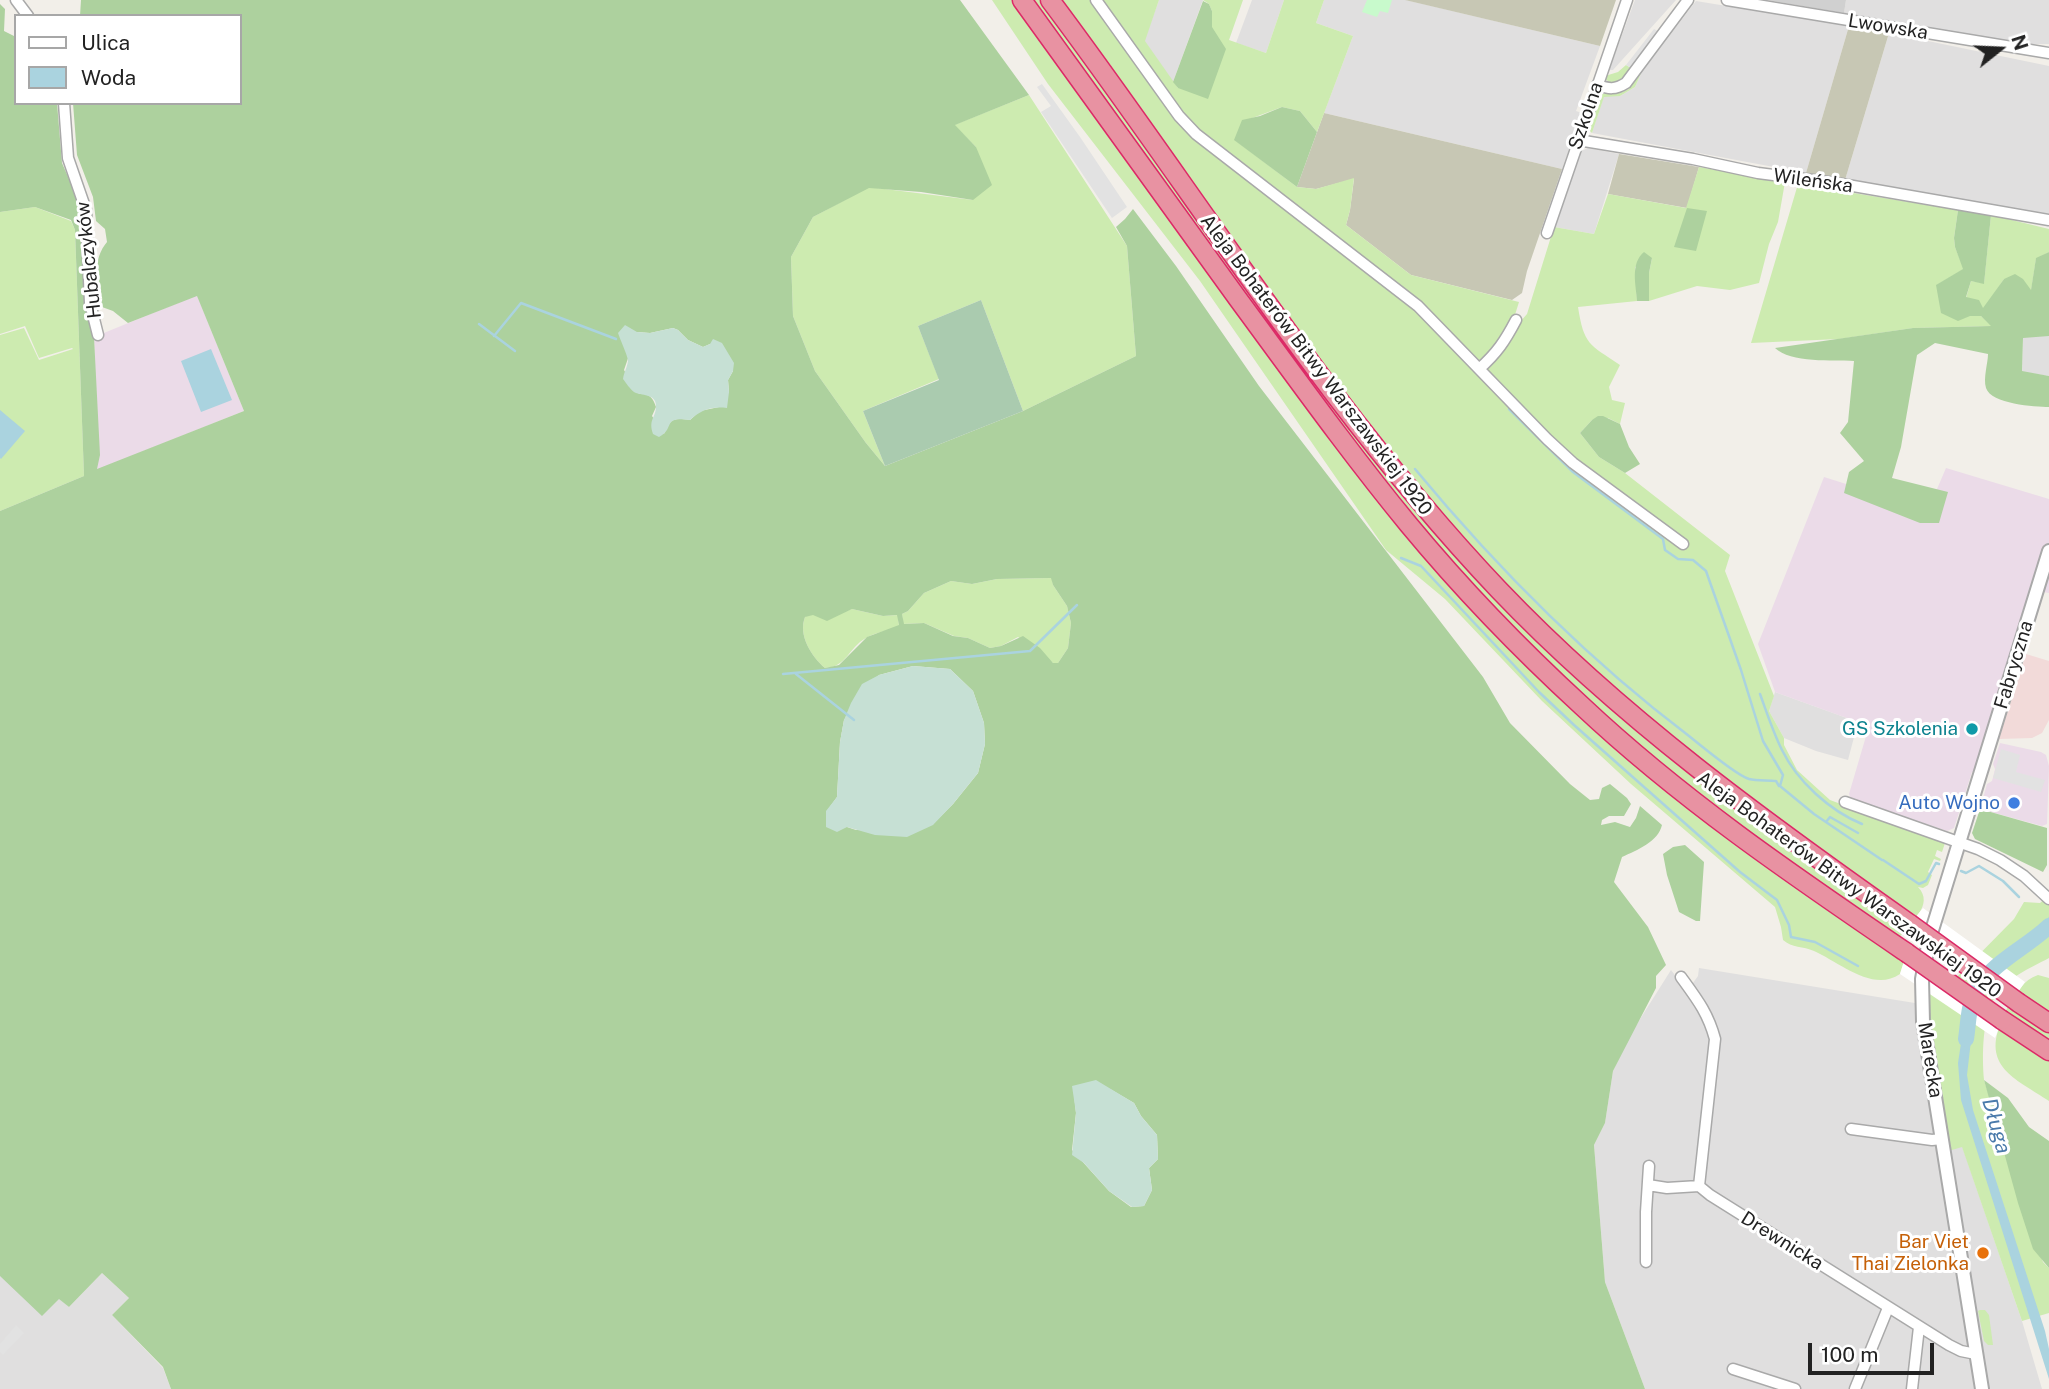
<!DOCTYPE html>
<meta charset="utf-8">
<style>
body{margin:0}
#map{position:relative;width:2049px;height:1389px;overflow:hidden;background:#f2efe9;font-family:"Public Sans",sans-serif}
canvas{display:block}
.legend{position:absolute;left:14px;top:14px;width:228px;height:91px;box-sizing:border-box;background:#fff;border:2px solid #a7a7a7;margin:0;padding:9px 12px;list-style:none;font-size:21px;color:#222}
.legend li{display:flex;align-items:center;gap:14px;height:35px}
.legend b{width:35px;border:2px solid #a7a7a7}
.north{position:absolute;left:1965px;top:14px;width:70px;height:70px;-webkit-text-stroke:5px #fff;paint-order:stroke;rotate:72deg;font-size:19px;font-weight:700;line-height:28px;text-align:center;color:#222}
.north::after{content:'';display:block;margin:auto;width:24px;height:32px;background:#222;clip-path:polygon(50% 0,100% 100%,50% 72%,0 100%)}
.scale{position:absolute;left:1808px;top:1343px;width:126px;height:32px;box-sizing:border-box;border:4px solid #222;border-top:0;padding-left:9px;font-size:21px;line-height:24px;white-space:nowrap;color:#222;-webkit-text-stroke:5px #fff;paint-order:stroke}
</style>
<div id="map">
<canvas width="2049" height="1389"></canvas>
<ul class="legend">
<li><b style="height:9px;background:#fff"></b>Ulica</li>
<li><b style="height:19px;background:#aad3df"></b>Woda</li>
</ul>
<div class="north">N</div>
<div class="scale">100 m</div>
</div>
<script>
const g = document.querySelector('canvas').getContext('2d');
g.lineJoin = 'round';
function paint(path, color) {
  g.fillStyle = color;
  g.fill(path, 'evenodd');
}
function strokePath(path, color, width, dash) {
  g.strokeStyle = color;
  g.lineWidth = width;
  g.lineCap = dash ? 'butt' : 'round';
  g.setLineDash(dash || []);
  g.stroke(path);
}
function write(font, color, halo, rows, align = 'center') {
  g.font = font + ' "Public Sans",sans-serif';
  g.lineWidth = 6;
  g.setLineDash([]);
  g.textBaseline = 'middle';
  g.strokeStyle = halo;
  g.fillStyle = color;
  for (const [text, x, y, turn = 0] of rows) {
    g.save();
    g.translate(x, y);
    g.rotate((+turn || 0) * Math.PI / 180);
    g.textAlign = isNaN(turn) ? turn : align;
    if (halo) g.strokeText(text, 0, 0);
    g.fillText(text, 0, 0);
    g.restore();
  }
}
paint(new Path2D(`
 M1159,0H1203L1173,82L1144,41Z
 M1252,0H1284L1266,53L1236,43Z
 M1324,0H1406L1600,46L1576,111L1582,113L1562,169L1324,113L1353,36L1316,23Z
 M1635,0H1676L1613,70H1609Z
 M1846,0H2049V44H2025L1844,13Z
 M1696,1L1849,26L1806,173L1592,133L1604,96H1620L1635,87L1642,71Z
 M1889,33L2049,66V215L1845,180Z
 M1588,148L1619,154L1594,234L1554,227L1579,152Z
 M2049,335V376L2022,372L2023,337Z
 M1775,692L1858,722L1848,760L1816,751L1784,738L1769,711Z
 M1699,968L1921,1004L1959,1137L2022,1321L2042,1389H1645L1605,1282L1594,1145L1605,1123L1613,1071L1630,1035L1671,970L1687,991L1698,976Z
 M102,1273L129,1298L112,1315L163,1368L171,1389H0V1276L59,1298L69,1307Z`), '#e0dfdf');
paint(new Path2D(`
 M2026,654L2049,661V720L2042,733L2032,738L1999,739Z`), '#f2dad9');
paint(new Path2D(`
 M197,295L244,411L97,470L94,337Z
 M1946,468L2049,499V593L2037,591L1980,774L1972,772L1954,828L1947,831L1851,799L1849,794L1869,726L1775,692L1758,644L1824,477L1928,510Z
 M2000,743L2041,752L2046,755L2049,766L2047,824L2042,826L1980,809L1987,784L1992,781L1995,769L1993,764Z`), '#ebdbe8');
paint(new Path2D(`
 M1767,0H1846L1844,13Z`), '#d0d0d0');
paint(new Path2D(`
 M1405,0H1616L1600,46Z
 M1849,26L1889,33L1845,180L1806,173Z
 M1324,113L1562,169L1527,271L1522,293L1512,300L1411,275L1346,225L1350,210L1354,179L1316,189L1297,187Z
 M1619,154L1699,167L1687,208L1608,194Z`), '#c7c7b4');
paint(new Path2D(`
 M992,0H1159L1145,41L1178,88L1212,27V11L1209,4L1203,0H1243L1229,40L1266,53L1284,0H1324L1316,23L1353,36L1317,132L1300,111L1282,107L1247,120L1235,140L1297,187L1316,189L1354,178L1350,210L1346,225L1411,275L1519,302L1514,318L1520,322L1527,314L1554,227L1594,234L1608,194L1686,208L1699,167L1785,182L1778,222L1769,244L1759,283L1730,290L1697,286L1649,301V273L1652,258L1635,267L1637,301L1578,307C1584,345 1589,344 1620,365L1609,387L1612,400L1625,403L1620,424L1608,418L1592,420L1580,433L1599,457L1625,473L1730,555L1725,571L1774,696L1769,711L1784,738V745L1797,770L1830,800L1945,843L1942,852L1937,850L1935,856L1941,859L1940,861L1934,859L1928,872L1932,875L1928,885L1923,888L1918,887C1935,905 1910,923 1899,938L1909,945L1900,974C1873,993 1839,962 1814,951C1803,946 1792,948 1783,940L1781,927L1775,907L1631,784L1542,701L1445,599L1386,550L1200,281L1048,84Z
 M1672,28L1674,29L1642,71L1635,87L1620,96L1604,97L1592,133L1590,131L1597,98L1600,94L1622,92L1629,89L1639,71Z
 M1626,65L1631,68C1623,77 1616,88 1605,79V76L1618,72Z
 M1029,95L1127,246L1136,356L1023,411L981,300L918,326L939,379L863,411L885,466L866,443L815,371L793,316L791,257L813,217L869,187L973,200L976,147L954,125Z
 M1798,184L1958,210L1954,238L1955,247L1964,269L1937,285L1970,315L1981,316L1992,326L1913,328L1839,339L1751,343Z
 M35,207L71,221L75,230L84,476L0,511V335L24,328L39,360L73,349L72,348L39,358L25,326L0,334V212Z
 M1991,215L2049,229V252L2036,259L2031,291L2004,279L1984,309L1966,298L1971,281L1984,283Z
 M1052,578L1053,585L1067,606L1071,623L1068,648L1058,663H1053L1018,637L1001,646L990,648L968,638L954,636L924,623L903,624L902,614L908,611L924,593L951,581L972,584L997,579Z
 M852,609L883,616L898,615L899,626C888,631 876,632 866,638C848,648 847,667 825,668C811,656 798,635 805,617L809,614L840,613Z
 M2049,895V958C2030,968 2006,978 1995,997C1982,1018 1982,1056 1984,1080L2043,1262L2049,1268V1313L2022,1321L1962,1147L1945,1152L1922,979L1949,985L2014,919L2024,902L2040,903Z
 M2038,975L2049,978V1101C2018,1080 1983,1068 2000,1025C2003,1018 2005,1011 2009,1005C2017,993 2023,980 2038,975Z
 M1980,1310H1985L1989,1315L1993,1345H1988L1984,1341L1978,1311Z`), '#cdebb0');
paint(new Path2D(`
 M81,0H960L1029,95L955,125L976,147L992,185L973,200L921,192L869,188L813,217L791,257L793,316L815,371L866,443L885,466L1023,411L1136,356L1127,246L1116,227L1125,219L1133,209L1176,266L1259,386L1483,677L1510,723L1570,784L1590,800L1599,799L1602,788L1610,784L1627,798L1631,804L1624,816H1609L1602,820L1601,825L1615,822L1630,827L1636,818L1640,806L1662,825C1658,842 1637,850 1622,857L1614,882L1648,927L1666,965L1656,976V988L1613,1071L1605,1123L1594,1145L1605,1282L1645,1389H171L163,1367L112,1315L129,1298L102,1273L69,1307L59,1299L42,1316L0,1276V511L84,476L75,230L71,220L35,207L0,212V4L5,9L4,31L16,37V103H57L62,163L78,200L82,226L83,275L87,316L94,337L100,455L97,469L244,411L197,296L128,323L113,311L102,307C94,287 93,258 107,242L105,229L96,221L93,197L77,155L73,103H240V16H80ZM673,328L678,330L688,340L703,347L710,344L733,371L728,380L729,392L719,407L700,411L690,420C673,418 671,418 664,434L652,416L656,407C653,398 649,393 639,394L624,370L637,332L650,333ZM1051,578L1053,585L1067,606L1071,623L1068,648L1058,663H1053L1040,648L1023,636L1001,646L990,648L968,638L953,636L924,623L904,624L902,614L908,611L924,593L951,581L972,584L997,579ZM852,609L883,616L897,615L899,625L867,637L839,665L825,668C811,656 798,635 805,617L813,615L827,621ZM913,666L950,669L973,691L984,723L985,744L978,773L953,804L933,824L856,830L847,827L827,811L837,797L840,742L844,720L879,675ZM1073,1086L1110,1089L1134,1103L1141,1116L1157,1135L1158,1159L1149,1168L1152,1190L1144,1206L1131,1207L1109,1191L1072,1150L1076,1113Z
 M1203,1L1209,4L1212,11V27L1226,49L1208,99L1178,88L1173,82Z
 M1282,107L1300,111L1317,132L1297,187L1234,140L1242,120L1260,116Z
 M1687,208L1707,211L1696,251L1674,247Z
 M1958,210L1991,215L1984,284L1971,281L1966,297L1979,300L1983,308L2004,279L2015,274L2023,279L2031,290L2036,258L2049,252V336L2023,338L2022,371L2049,376V407C2035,407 1991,404 1986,388C1983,378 1988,363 1988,354L1935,343L1917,355L1901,447L1892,478L1948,492L1939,523H1920L1844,493L1849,472L1864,461L1840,433L1848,422L1854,361C1834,360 1790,363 1775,348L1913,328L1991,326L1981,316H1970L1958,321L1941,313L1936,285L1963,269L1955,247L1954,238Z
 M1644,252L1652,258L1649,273V301H1637C1636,284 1630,264 1644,252Z
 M1598,416H1603L1620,424L1629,447L1640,464L1625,473L1599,457L1580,433L1592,420Z
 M1980,809L2047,828V865L2043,872L1975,839L1972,833Z
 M1685,845L1704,862L1700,921H1696L1679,912L1667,875L1663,854L1673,847Z
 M1984,1080L2008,1098L2029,1127L2049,1141V1268L2033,1249L2018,1203Z`), '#add19e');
paint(new Path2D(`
 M625,325L637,332L650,333L673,328L678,330L688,340L703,347L710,344L713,339L722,343L734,363L733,371L728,380L729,392L727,408C711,406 701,410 690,420C661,416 676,428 659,437L653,434C648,419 656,418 656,406C656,393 641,396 634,392C630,389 626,383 623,379C624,372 627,368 628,361C629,359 620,339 618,333Z
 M913,666L950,669L973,691L984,723L985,744L978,773L953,804L933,825L907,837L875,835L847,827L837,832L826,827V811L837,797L840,742L844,720L851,703L862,684L879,675Z
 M1096,1080L1134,1103L1141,1116L1157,1135L1158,1159L1149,1168L1152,1190L1144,1206L1132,1207L1109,1191L1084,1163L1072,1155L1076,1113L1072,1086Z`), '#c6e0d4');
paint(new Path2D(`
 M981,300L1023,411L885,466L863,411L939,380L918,326Z`), '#aacbaf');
paint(new Path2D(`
 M1367,0H1392L1388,13L1380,11L1377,17L1362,12Z`), '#c8facc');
paint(new Path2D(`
 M1654,29L1660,32L1631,68L1626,65Z
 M1042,84L1080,137L1127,207L1112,218L1041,112L1051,106L1037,87Z
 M2001,749L2020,755L2016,772L2045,780L2041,792L1993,778Z
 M16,1325L24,1333L3,1355L0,1352V1344Z`), '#e2e2e2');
paint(new Path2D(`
 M211,349L232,400L201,412L181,361Z
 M0,410L25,431L1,459L0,458Z
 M2049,917V933C2036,945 2020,954 2007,967L1996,959L2037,929Z
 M1965,1017L1973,1023L1967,1075L1973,1110L2045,1331L2049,1349V1379L1961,1100L1958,1063Z`), '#aad3df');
paint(new Path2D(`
 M1923,908L2025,982L2009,1005L1904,931Z
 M1909,945L2006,1010L1995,1038L1900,974Z`), '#fff');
strokePath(new Path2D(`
 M479,324L515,351
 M494,336L521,303L616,339
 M1509,409L1573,472L1663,539L1665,550L1678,559L1693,560L1706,571L1741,670L1763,741L1783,775L1780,786L1814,814L1882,860
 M1415,469C1497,568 1586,658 1689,736C1700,745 1738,776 1749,779C1757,781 1768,780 1776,781L1779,786
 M1401,558L1421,566L1539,692L1574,725L1740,872L1777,900L1789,925L1791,937L1815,942L1858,966
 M783,674L1030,651L1077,605
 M796,674L854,720
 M1760,694C1767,713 1773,732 1782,750C1797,781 1830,811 1862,824
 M1826,822L1830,817L1858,833
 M1883,860L1919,884L1926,881L1936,863L1939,864
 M1961,871L1966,873L1979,866L2003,881L2019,897`), '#aad3df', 2.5);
strokePath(new Path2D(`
 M1966,1039C1968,1027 1968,1012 1972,1001C1985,964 2023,951 2049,926`), '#aad3df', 16);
const minor = new Path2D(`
 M16,0L28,16
 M1096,0L1179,116L1196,134L1418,306L1547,439L1573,463L1683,544
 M1727,0L2049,53
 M1597,85C1609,89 1615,90 1626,83L1688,0
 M64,103L68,158L86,210L90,303L98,335
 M1578,140L1693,159L1758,173L1836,183L2049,220
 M1547,233L1627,0
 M1479,369C1497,353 1505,341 1516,320
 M1845,802L1978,849L2000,860L2024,876L2049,899
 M1681,977C1697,999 1708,1013 1715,1039L1699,1186
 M1851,1129L1932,1140L1942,1139
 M1648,1185L1667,1188L1699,1186L1710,1195L1949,1345L1961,1351L1976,1354
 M1646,1262V1212L1649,1166
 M1733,1369L1795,1389
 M1855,1389L1888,1308
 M1912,1389L1919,1327`);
const tertiary = new Path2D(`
 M1982,1389L1923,1022L1922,979L1929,940L2049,551`);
const motorway = new Path2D(`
 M1022,0C1094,100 1166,199 1238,299C1294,375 1349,452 1409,525C1462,589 1521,650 1582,706C1682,800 1794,876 1907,953
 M1050,0C1198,197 1328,410 1499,590C1621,718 1765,822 1910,924
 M2019,1003L2049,1023
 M2002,1020L2049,1051`);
strokePath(minor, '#a9a9a9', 13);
strokePath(tertiary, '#a9a9a9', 16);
strokePath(motorway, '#dc2a67', 21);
strokePath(minor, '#fff', 10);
strokePath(tertiary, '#fff', 12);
strokePath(motorway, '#e892a2', 18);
const motorwayBridge = new Path2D(`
 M1910,924L2019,1003
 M1907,953L2002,1020`);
strokePath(motorwayBridge, '#dc2a67', 21, []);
strokePath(motorwayBridge, '#e892a2', 18);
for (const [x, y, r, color] of [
 [1972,729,7,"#0f9aa8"],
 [2014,803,7,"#3f7fe0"],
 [1983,1253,7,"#e8710a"]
]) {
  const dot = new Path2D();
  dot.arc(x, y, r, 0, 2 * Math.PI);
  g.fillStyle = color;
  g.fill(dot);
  strokePath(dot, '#fff', 2.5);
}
write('19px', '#222', '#fff', [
 ["Lwowska",1888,27,9],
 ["Szkolna",1586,116,-71],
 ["Wileńska",1813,181,8],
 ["Hubalczyków",89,260,-96],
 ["Aleja Bohaterów Bitwy Warszawskiej 1920",1316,365,53],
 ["Fabryczna",2014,665,-73],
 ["Aleja Bohaterów Bitwy Warszawskiej 1920",1849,885,36],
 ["Marecka",1930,1060,81],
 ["Drewnicka",1782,1241,32]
]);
write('19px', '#0d838f', '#fff', [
 ["GS Szkolenia",1958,729]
], 'right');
write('19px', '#366cbe', '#fff', [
 ["Auto Wojno",2000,803]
], 'right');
write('19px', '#c56008', '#fff', [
 ["Bar Viet",1969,1242],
 ["Thai Zielonka",1969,1264]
], 'right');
write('italic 21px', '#4a7aab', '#fff', [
 ["Długa",1996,1126,74]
]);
</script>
